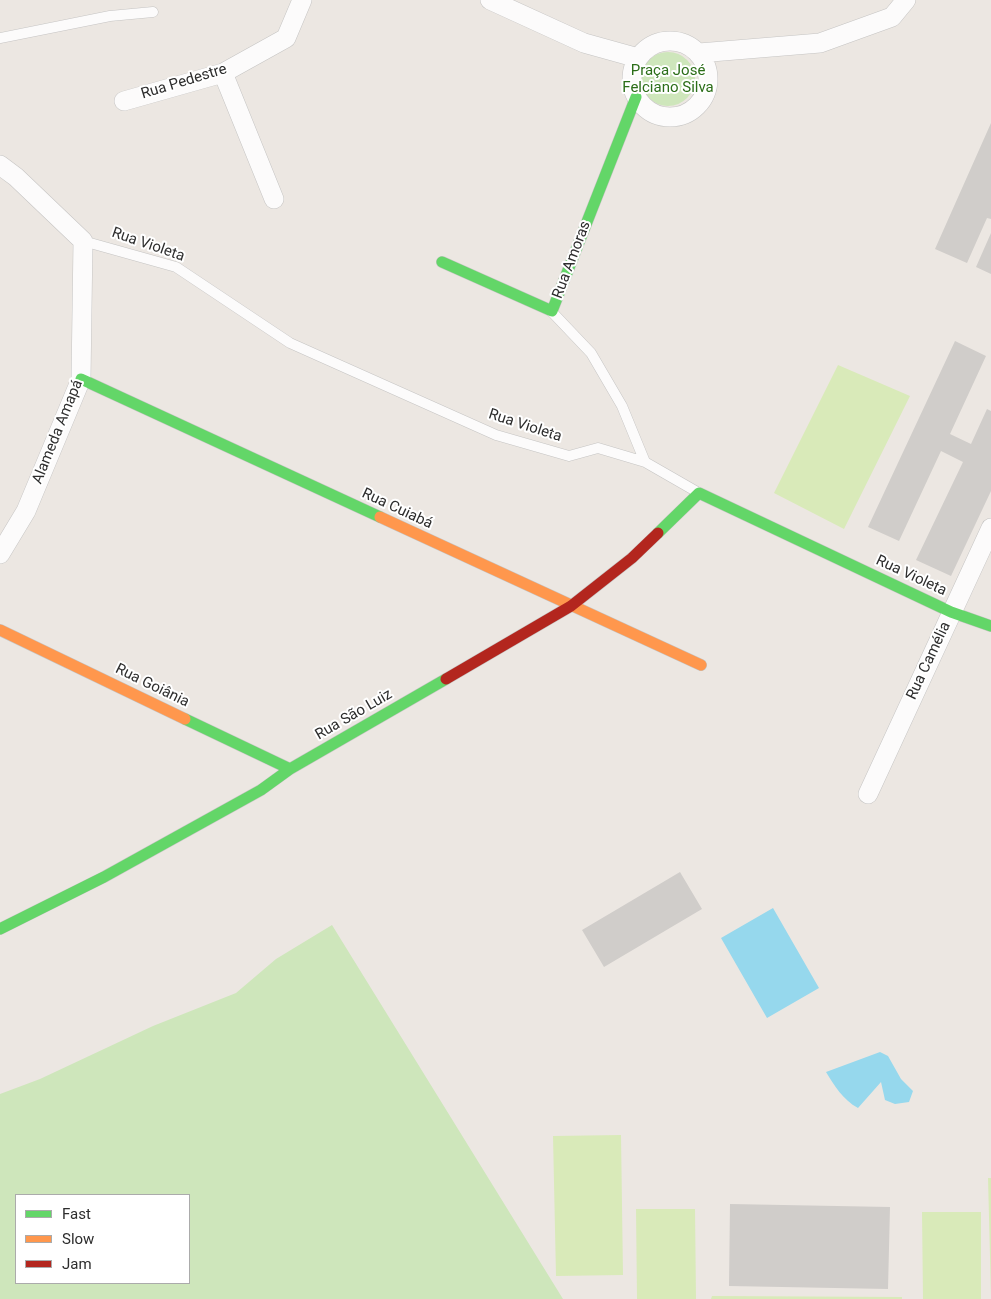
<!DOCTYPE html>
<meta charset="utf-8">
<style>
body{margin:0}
#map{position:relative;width:991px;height:1299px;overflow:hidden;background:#ece7e2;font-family:Roboto,sans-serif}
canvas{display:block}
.legend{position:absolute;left:15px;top:1194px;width:175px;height:90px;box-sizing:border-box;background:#fff;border:1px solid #ababab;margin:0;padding:6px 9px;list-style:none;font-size:15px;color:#2d2d2d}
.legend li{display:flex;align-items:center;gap:10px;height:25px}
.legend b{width:25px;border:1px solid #ababab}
</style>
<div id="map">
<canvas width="991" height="1299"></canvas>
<ul class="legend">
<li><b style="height:6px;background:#63d668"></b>Fast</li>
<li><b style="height:6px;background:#ff974d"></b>Slow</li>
<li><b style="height:6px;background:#b3261e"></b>Jam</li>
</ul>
</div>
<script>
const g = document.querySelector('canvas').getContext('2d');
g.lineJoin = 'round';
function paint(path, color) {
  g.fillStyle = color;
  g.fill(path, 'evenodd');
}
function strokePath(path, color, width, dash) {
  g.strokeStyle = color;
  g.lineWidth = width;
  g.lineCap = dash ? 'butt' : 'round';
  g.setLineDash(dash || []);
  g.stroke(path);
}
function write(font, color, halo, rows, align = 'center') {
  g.font = font + ' Roboto,sans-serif';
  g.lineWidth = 4;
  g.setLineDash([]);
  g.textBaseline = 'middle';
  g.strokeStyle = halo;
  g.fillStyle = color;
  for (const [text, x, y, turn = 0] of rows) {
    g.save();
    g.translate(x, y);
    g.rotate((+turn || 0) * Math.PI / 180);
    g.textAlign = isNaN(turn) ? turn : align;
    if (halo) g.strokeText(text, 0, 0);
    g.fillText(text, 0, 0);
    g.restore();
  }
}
paint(new Path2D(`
 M641 79a27 27 0 1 1 54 0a27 27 0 1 1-54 0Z
 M332,925L563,1299H0V1094L40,1079L153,1026L236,993L276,959ZM189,1195V1283H16V1195Z`), '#cee6bb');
paint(new Path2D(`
 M838,365L910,396L844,529L774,493Z
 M621,1135L623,1275L556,1276L553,1136Z
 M988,1178H991V1296Z
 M636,1209H695L696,1299H637Z
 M922,1212H981V1299H923Z
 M712,1296L902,1297V1299H711Z`), '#d9eab9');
paint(new Path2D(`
 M773,908L819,988L767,1018L721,938Z
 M880,1052L888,1056L901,1079L913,1091L909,1102L895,1104L885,1100L881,1082L858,1108C843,1100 834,1085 826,1072Z`), '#96d8ed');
paint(new Path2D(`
 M991,123V219L987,218L967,263L935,249Z
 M991,233V274L976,267Z
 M955,341L986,356L950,434L971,444L987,409L991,411V491L951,576L916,560L963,462L941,451L899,541L868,527Z
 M680,872L702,909L604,967L582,930Z
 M730,1204L890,1207L888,1289L729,1286Z`), '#d0cdca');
const lane = new Path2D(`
 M0,38L110,16L153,12
 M83,241L176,267L290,343L496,435L569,456L598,448L645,462L699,493
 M552,312L591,353L622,406L645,462`);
const street = new Path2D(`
 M490,0L584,43L638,58
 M632 79a38 38 0 1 1 76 0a38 38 0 1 1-76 0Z
 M699,53L820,43L892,17L906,0
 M223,73L274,199
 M124,101L223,73L286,38L302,0
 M0,165L16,177L83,241L81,379L26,511L0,554
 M868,794L991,528`);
const fast = new Path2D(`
 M442,262L552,311L636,97
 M81,379L380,517
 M658,533L699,493L951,612L991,626
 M185,719L290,769
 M0,929L104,877L261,790L290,769L446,679`);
const slow = new Path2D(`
 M380,517L701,665
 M0,630L185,719`);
const jam = new Path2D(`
 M446,679L571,606L632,558L658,533`);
strokePath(lane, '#c5c4c3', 11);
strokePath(street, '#c5c4c3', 20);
strokePath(fast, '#c5c4c3', 12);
strokePath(slow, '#c5c4c3', 12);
strokePath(jam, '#c5c4c3', 12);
strokePath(lane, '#fcfbfb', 10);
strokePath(street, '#fcfbfb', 19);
strokePath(fast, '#63d668', 11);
strokePath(slow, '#ff974d', 11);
strokePath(jam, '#b3261e', 11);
write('15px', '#2c6e19', '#fff', [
 ["Praça José",668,71],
 ["Felciano Silva",668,88]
]);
write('15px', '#2d2d2d', '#fff', [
 ["Rua Pedestre",184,82,-17],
 ["Rua Violeta",148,245,19],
 ["Rua Amoras",572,260,-69],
 ["Rua Violeta",525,426,18],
 ["Alameda Amapá",58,432,-68],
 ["Rua Cuiabá",397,509,25],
 ["Rua Violeta",911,576,25],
 ["Rua Camélia",929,661,-65],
 ["Rua Goiânia",152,686,26],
 ["Rua São Luiz",354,715,-30]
]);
</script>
